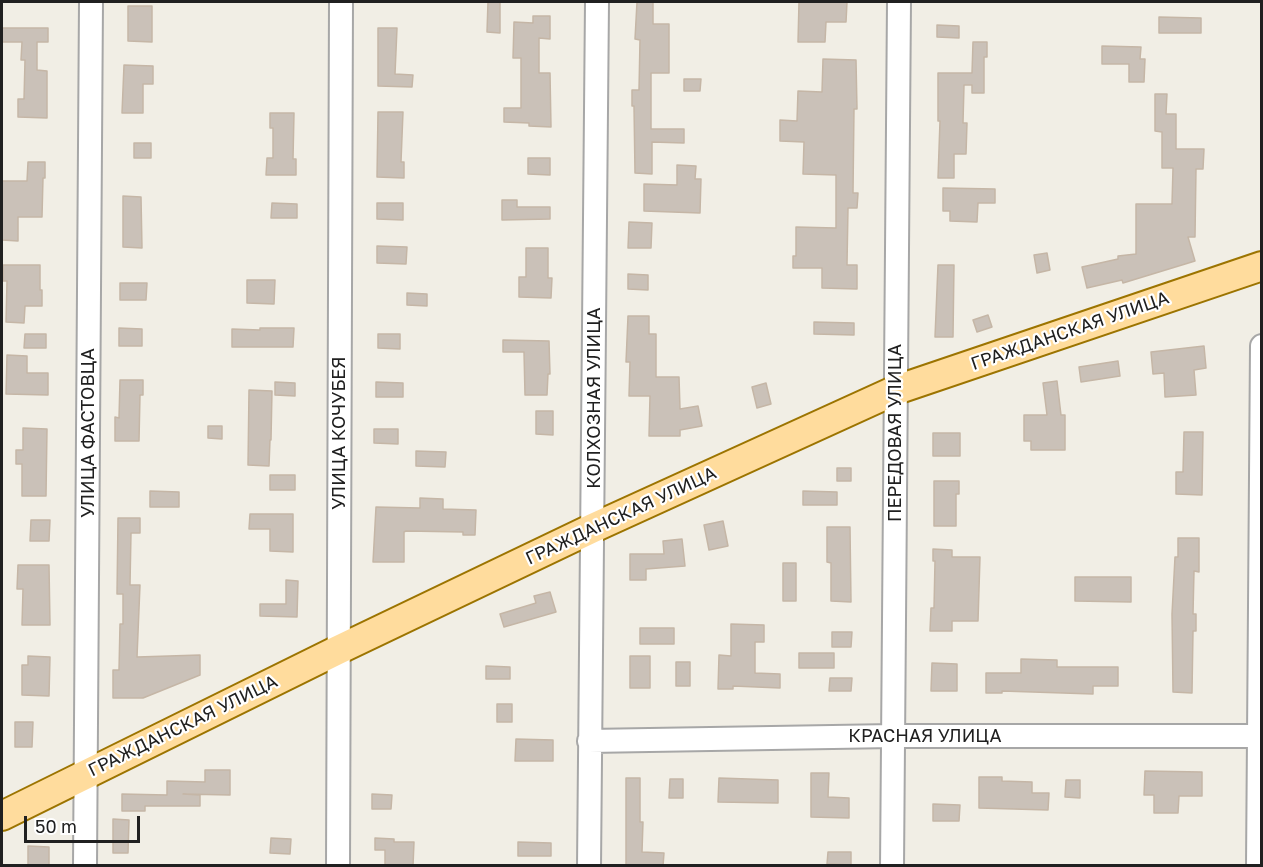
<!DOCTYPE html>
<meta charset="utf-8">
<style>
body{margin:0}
#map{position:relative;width:1263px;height:867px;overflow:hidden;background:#f1eee5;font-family:"Golos Text",sans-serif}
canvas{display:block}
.frame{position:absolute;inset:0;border:3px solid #202020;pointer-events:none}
.scale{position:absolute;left:24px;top:816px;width:116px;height:27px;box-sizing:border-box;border:3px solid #202020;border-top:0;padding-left:8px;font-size:18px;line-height:21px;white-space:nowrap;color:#202020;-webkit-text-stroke:4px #fff;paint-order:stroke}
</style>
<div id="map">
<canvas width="1263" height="867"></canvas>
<div class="frame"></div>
<div class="scale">50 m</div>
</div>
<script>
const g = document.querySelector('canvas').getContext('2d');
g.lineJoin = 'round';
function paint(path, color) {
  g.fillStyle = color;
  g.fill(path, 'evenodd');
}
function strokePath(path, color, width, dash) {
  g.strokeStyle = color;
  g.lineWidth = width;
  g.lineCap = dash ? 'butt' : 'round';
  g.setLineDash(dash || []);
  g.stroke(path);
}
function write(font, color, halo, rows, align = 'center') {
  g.font = font + ' "Golos Text",sans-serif';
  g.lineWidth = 4.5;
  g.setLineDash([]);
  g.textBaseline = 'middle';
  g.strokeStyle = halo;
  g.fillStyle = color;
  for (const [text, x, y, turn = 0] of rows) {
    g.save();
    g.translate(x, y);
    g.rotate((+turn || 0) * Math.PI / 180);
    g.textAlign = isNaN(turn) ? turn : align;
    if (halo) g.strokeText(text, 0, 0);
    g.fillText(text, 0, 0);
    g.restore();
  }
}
const building = new Path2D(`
 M488,2H500V33L487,32Z
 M637,2H653V24H669V73H651V129H684V143L652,142V174L635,173L634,106H632V90H639L640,40L635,39Z
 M799,2H847L846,22H826L825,42H798Z
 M128,6H152V42L128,41Z
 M533,16H550V39L539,38V73H550L551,127L529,126V123L504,122V108H521V58H513L514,22L533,23Z
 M1159,17L1201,18V33H1159Z
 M937,25L959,26V38L937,37Z
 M2,28H48V42H37V70L47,71V118L18,117V99H24L25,60H21L22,42H2Z
 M378,28H397L395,74L413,75L412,87L378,86Z
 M973,42H987V57H984V93H972V85H964L963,123H967L966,154H954V178H938L940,121H938V73H972Z
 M1102,46L1141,47L1140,59H1145L1144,82H1129V64H1102Z
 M823,59L856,60L857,109H854L853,193H858L857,208H848L847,265H857V289L822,288V268H793V256H796V227L836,228V175L803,174L804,142L780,141V120L797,121L798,91L822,92Z
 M124,65L153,66V84H143V113H122Z
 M684,79H701L700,91H684Z
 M1155,94H1167L1166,114H1176V149H1204L1203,169H1196L1195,237H1188L1195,261L1123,283L1122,280L1087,288L1082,267L1118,259V256L1136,254V204H1172L1173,168H1162V132L1155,131Z
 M378,112H403L401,162H404V178L377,177Z
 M270,113H294L293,159H296V175H266L267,158H273V128H270Z
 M134,143H151V158H134Z
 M528,158H550V175L528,174Z
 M28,162H45V178H43L42,217H18V241L2,240V181H27Z
 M677,165L696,166L695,179H701L700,213L644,211V184L677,185Z
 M943,188L995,189V203H978L977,222L950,221V211H943Z
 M123,196L141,197L142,248L123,247Z
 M502,200H517V207H550V219L502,220Z
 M272,203L297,204V218H271Z
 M377,203H403V220L377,219Z
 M629,222L652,223L651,248H628Z
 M377,246L407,247L406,264L377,263Z
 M526,248H548V278H552L551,298L519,297V277H526Z
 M1047,253L1050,270L1037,273L1034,255Z
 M3,265H40V290H42V306H25L24,323L6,322L7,281H3Z
 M938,265H954L953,337H935Z
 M628,274L648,275V290L628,289Z
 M247,280H275L274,304L247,303Z
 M120,283H147L146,300H120Z
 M407,293L427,294V306L407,305Z
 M988,315L992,327L977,332L973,320Z
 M628,316H649V334H656V377H679L680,409L698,406L702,426L680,430V436H649L650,396H629L630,362H626Z
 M814,322L854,323V335L814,334Z
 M119,328L142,329V346H119Z
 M260,328H294L293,347H232V329L260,330Z
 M25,334H46V348H24Z
 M378,334H400V349L378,348Z
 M503,340L549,341L550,374H548L547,395H525L524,352H503Z
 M1204,346L1206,368L1194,370L1196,395L1165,397L1164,373L1153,374L1151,352Z
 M7,355L27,356V373H48V395L6,394Z
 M1118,361L1120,376L1081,382L1079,367Z
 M120,380H143V395H140L139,441H115V417L119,418Z
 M1057,381L1061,415H1065V450H1031V441H1024V415H1047L1043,383Z
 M275,382L295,383V396L275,395Z
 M376,382L403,383V397H376Z
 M766,383L771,404L757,408L752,387Z
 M249,390L272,391L271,440H270L269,466L248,465Z
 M536,411H553V435L536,434Z
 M208,426H222V439L208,438Z
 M23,428L47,429L46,496H22V464H16V450H23Z
 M374,429H398V444L374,443Z
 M1184,432H1203L1202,495L1176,494V472H1183Z
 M933,433H960V456H933Z
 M416,451L446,452L445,467L416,466Z
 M837,468H851V481H837Z
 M270,475H295V490H270Z
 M934,481H959V494H956V526H934Z
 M150,491L179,492V507H150Z
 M803,491L837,492V505H803Z
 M420,498L443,499V509L476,510L475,535H463V532L406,531L404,532V562H373L376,507L420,508Z
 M250,514H293V552L270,551V529H249Z
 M118,518H140V533H131L130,585H140L137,657L200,655V675L143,698H113V670H119L120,624H123V594H117Z
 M31,520H50L49,541H30Z
 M723,521L728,546L709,550L704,525Z
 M827,527H850L851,602L831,601V563L827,562Z
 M1178,538H1199V572L1194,571L1193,614H1196V631H1193L1192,693L1173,692L1172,614L1175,557H1178Z
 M682,539L685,566L646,569V580H630V554H664L663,541Z
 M933,549L952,550V557H980L978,621H952V631H930L931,608H934L935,561H933Z
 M783,563H796V601H783Z
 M18,565H49L50,625H22L23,589H17Z
 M1075,577H1131V602L1075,601Z
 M286,580L298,581L297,617L260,616V604H286Z
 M550,592L556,612L504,627L500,614L536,603L534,596Z
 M731,624L764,625V642H755V673L780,674V688L733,686V689H718L719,655L731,656Z
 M640,628H674V644H640Z
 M832,632H852L851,647H832Z
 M799,653H834V668H799Z
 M28,656L50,657L49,696L22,695V665H28Z
 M630,656H650V688H630Z
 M1021,659L1057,660V667H1118V686H1093V694L1002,691V693H986V673H1021Z
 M676,662H690V686H676Z
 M932,663L957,664V691H931Z
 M486,666L510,667V679H486Z
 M830,678H852L851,691H829Z
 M497,704H512V722H497Z
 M15,722H33L32,747H15Z
 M516,739L553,740V761H515Z
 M205,770H230V795L183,794L200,795V806H145V811H122V794L167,795V781L205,782Z
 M1145,771L1202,772V796H1179L1178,813H1154V795H1144Z
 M811,773H829L828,797L849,798V818L811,817Z
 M979,777H1002V781L1032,782V793H1049L1048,810L979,808Z
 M626,778H640V822H643L642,852L664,853L663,866L626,865Z
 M719,778L778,780V803L718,802Z
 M670,779H683V798H669Z
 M1066,780H1080V798L1065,797Z
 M372,794L392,795L391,809H372Z
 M933,804L960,805L959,821H933Z
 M113,819L129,820L128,853H113Z
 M271,838L291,839L290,854L270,853Z
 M375,838L394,839V842H414L413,866H385V850H375Z
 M518,842L551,843V856H518Z
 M28,846L49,847V866H28Z
 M828,852H851V865L827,864Z`);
paint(building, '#cac1b8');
strokePath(building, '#c5b6a6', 1.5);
const minor = new Path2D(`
 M589,741L893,736H1262
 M85,866L91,2
 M338,866L341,2
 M589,866L597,2
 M892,866L899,2
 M1258,866L1262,346`);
const major = new Path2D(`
 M2,816L338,650L593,528L896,390L1262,266`);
strokePath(minor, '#a7a7a7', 26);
strokePath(major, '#9c7400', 32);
strokePath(minor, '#fff', 22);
strokePath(major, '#ffdc9d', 28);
write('18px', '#202020', '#fff', [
 ["ГРАЖДАНСКАЯ УЛИЦА",1070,331,-19],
 ["КОЛХОЗНАЯ УЛИЦА",594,398,-90],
 ["УЛИЦА ФАСТОВЦА",88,433,-90],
 ["УЛИЦА КОЧУБЕЯ",339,433,-90],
 ["ПЕРЕДОВАЯ УЛИЦА",895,433,-90],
 ["ГРАЖДАНСКАЯ УЛИЦА",621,516,-25],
 ["ГРАЖДАНСКАЯ УЛИЦА",183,726,-26],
 ["КРАСНАЯ УЛИЦА",925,736]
]);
</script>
